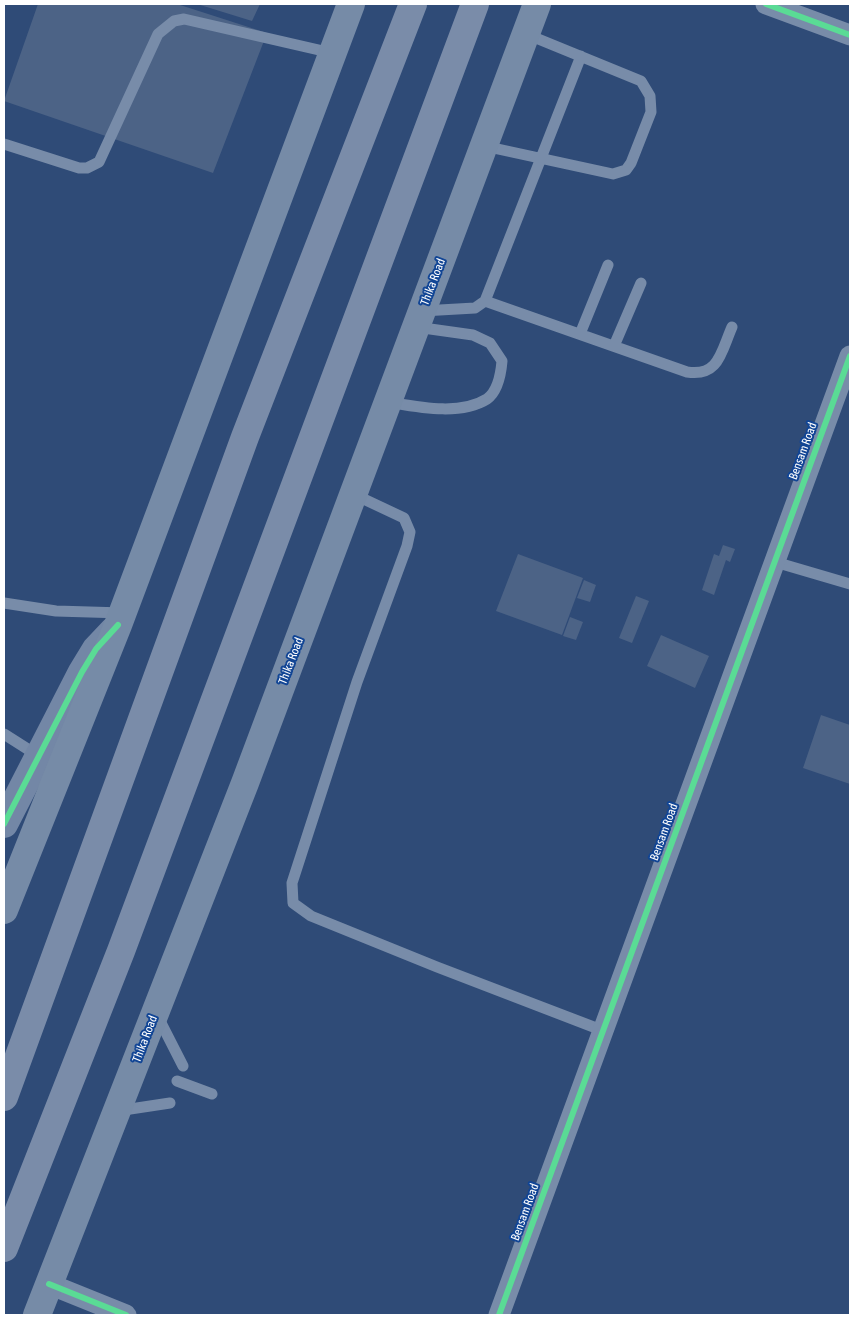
<!DOCTYPE html>
<style>
body{margin:0}
#map{position:relative;width:854px;height:1319px;overflow:hidden;background:#2f4b77;font-family:"Asap Condensed",sans-serif}
canvas{display:block}
.frame{position:absolute;inset:0;border:5px solid #fff;pointer-events:none}
</style>
<div id="map">
<canvas width="854" height="1319"></canvas>
<div class="frame"></div>
</div>
<script>
const g = document.querySelector('canvas').getContext('2d');
g.lineJoin = 'round';
function paint(path, color) {
  g.fillStyle = color;
  g.fill(path, 'evenodd');
}
function strokePath(path, color, width, dash) {
  g.strokeStyle = color;
  g.lineWidth = width;
  g.lineCap = dash ? 'butt' : 'round';
  g.setLineDash(dash || []);
  g.stroke(path);
}
function write(font, color, halo, rows, align = 'center') {
  g.font = font + ' "Asap Condensed",sans-serif';
  g.lineWidth = 4;
  g.setLineDash([]);
  g.textBaseline = 'middle';
  g.strokeStyle = halo;
  g.fillStyle = color;
  for (const [text, x, y, turn = 0] of rows) {
    g.save();
    g.translate(x, y);
    g.rotate((+turn || 0) * Math.PI / 180);
    g.textAlign = isNaN(turn) ? turn : align;
    if (halo) g.strokeText(text, 0, 0);
    g.fillText(text, 0, 0);
    g.restore();
  }
}
paint(new Path2D(`
 M38,4H177L267,33L213,173L4,101Z
 M197,4H260L252,21Z
 M723,545L735,549L730,562L726,560L714,595L702,590L714,554L719,556Z
 M518,554L583,578L562,635L496,611Z
 M584,580L596,585L590,602L577,598Z
 M636,596L649,601L632,643L619,638Z
 M570,617L583,622L576,640L563,636Z
 M661,635L709,656L695,688L647,666Z
 M821,715L850,725V784L803,768Z`), '#4c6386');
strokePath(new Path2D(`
 M4,144L79,168H87L99,162L158,34L174,21L184,19L332,53
 M484,146L613,174L626,170L631,163L651,112L650,96L641,81L526,34
 M485,301L687,372C719,377 721,352 732,327
 M422,311L475,308L485,301L581,56
 M580,334L608,265
 M614,346L641,283
 M388,402C418,407 460,416 487,399C498,391 501,373 502,361L490,343L473,335L416,327
 M353,494L404,518L410,532L407,546L357,682L292,883L293,903L311,916L437,967L604,1031
 M775,562L850,584
 M4,603L56,611L123,613
 M4,734L37,755
 M157,1015L183,1066
 M177,1081L212,1094
 M117,1111L170,1103`), '#788ca9', 11);
strokePath(new Path2D(`
 M766,4L850,35
 M49,1284L126,1315
 M499,1315L850,356`), '#788ca9', 21);
strokePath(new Path2D(`
 M4,824L82,672L96,649L113,631`), '#7387a6', 28);
strokePath(new Path2D(`
 M4,910L118,625L351,4
 M37,1315L245,783L537,4`), '#768ba7', 28);
strokePath(new Path2D(`
 M4,1097L245,437L413,4
 M4,1248L121,951L475,4`), '#7a8ca9', 28);
strokePath(new Path2D(`
 M766,4L850,35
 M4,824L82,672L96,649L118,625
 M49,1284L126,1315
 M499,1315L850,356`), '#5adb95', 6);
write('12px', '#fff', '#114595', [
 ["Thika Road",433,282,-69],
 ["Bensam Road",803,451,-70],
 ["Thika Road",291,661,-69],
 ["Bensam Road",664,832,-70],
 ["Thika Road",145,1039,-69],
 ["Bensam Road",525,1212,-70]
]);
</script>
